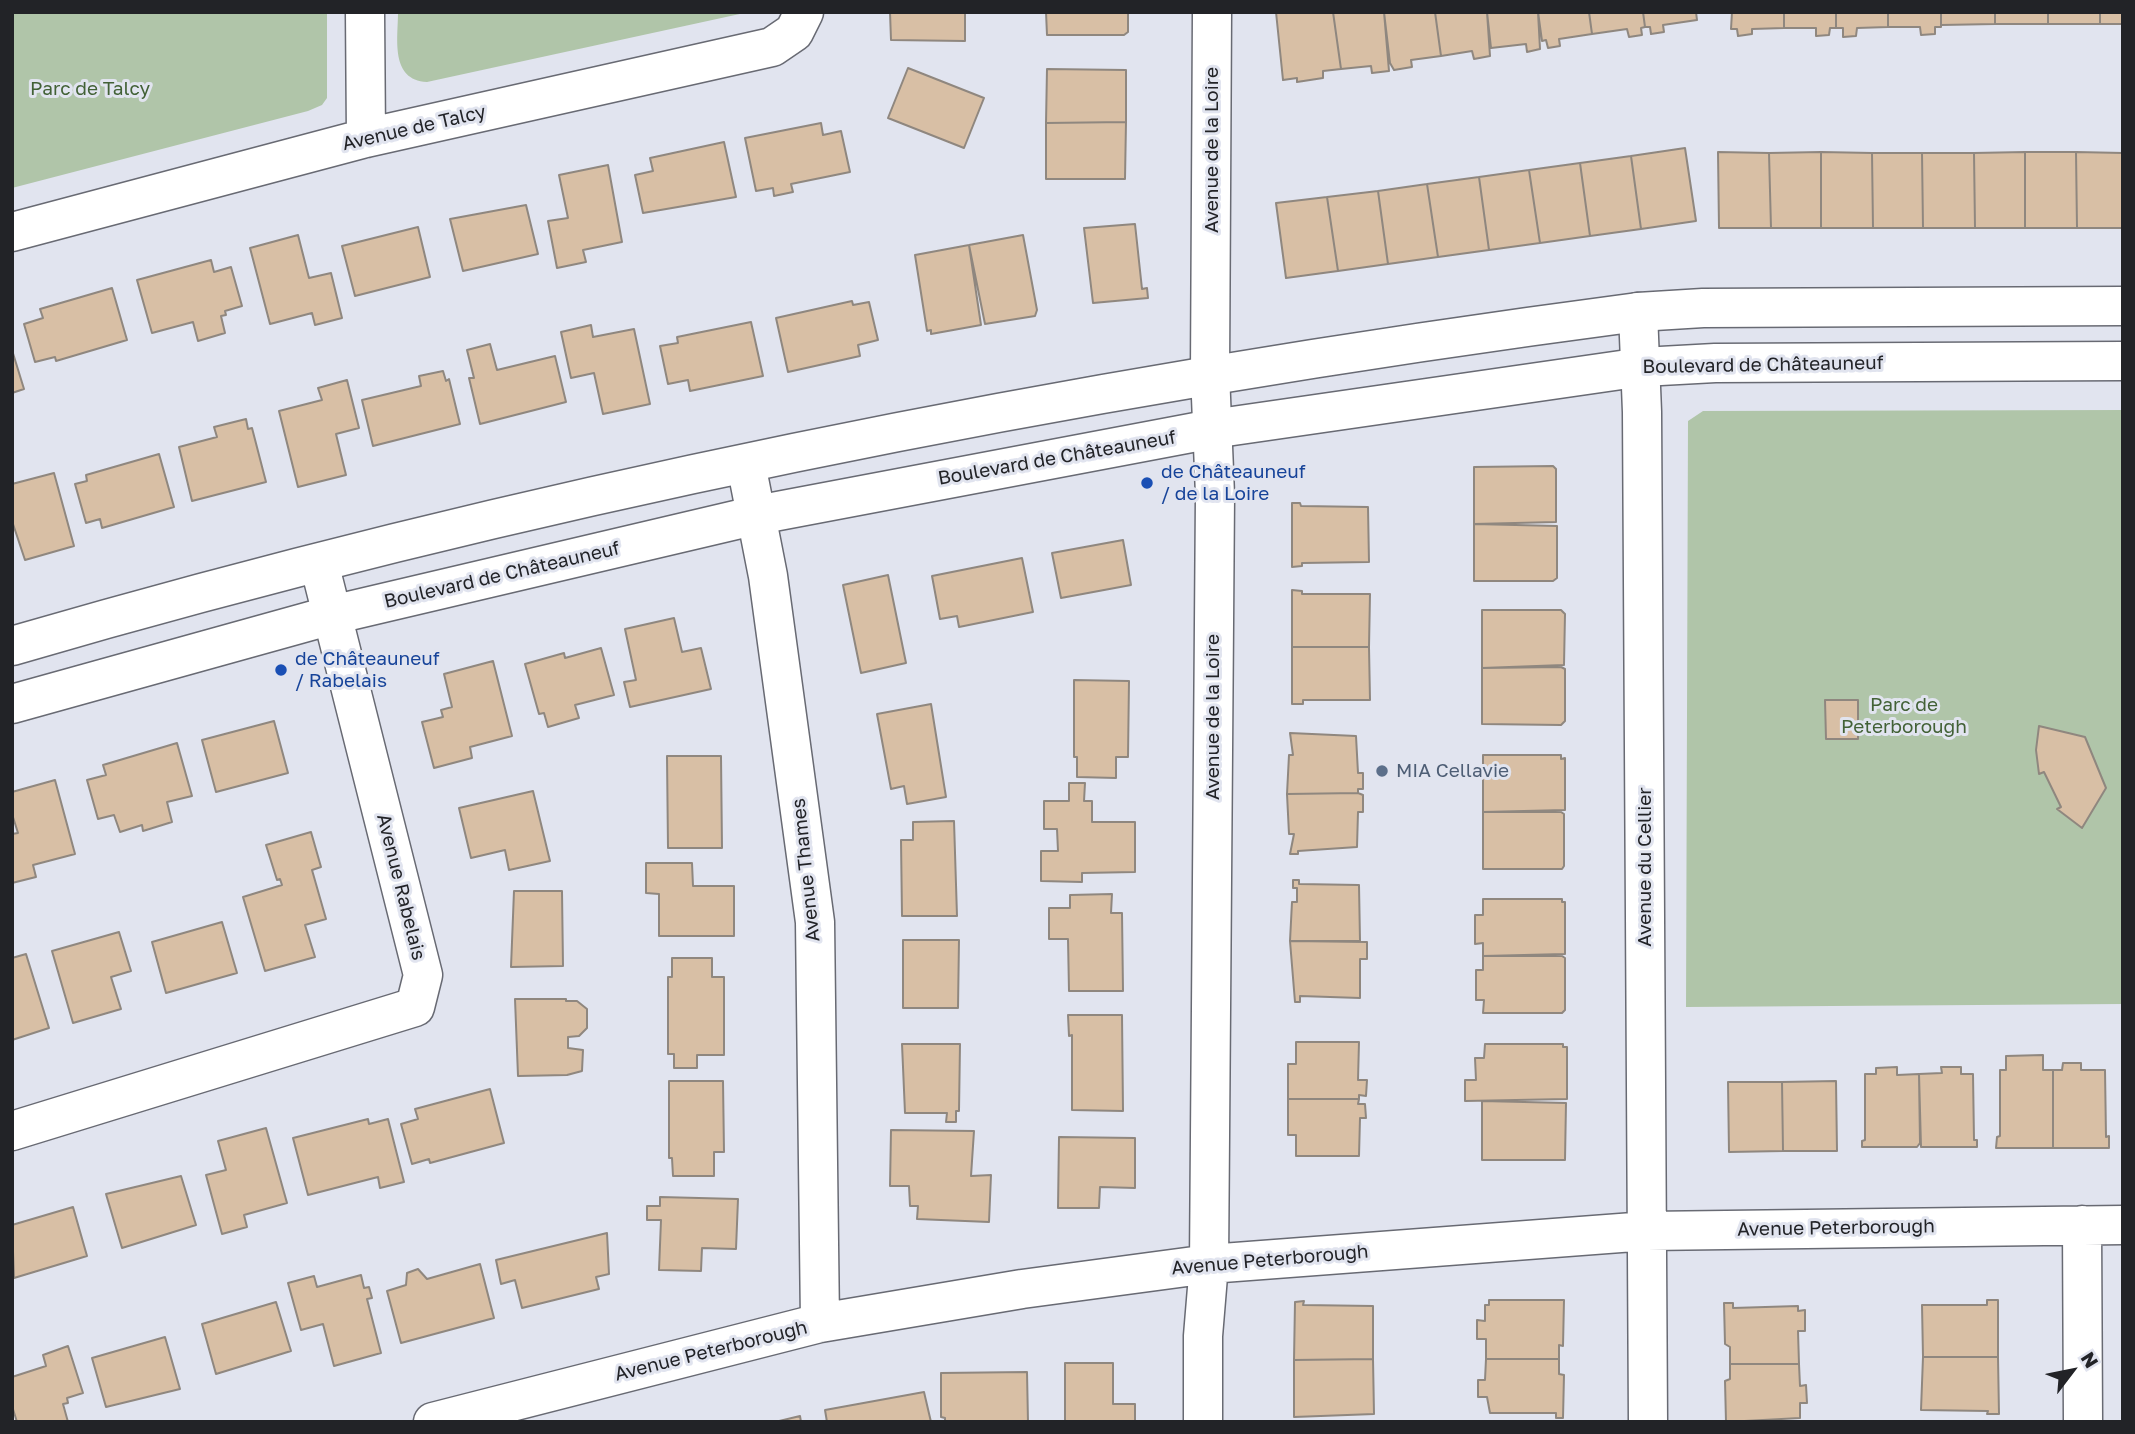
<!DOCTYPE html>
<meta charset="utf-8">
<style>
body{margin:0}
#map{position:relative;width:2135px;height:1434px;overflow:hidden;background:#e1e4ef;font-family:"Golos Text",sans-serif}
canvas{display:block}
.frame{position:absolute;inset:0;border:14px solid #222327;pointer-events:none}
.north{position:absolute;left:2037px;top:1336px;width:70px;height:70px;-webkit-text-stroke:5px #e1e4ef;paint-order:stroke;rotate:58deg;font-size:19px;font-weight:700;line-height:28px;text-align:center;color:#222327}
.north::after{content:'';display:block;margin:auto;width:24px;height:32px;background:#222327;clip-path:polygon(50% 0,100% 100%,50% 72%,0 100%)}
</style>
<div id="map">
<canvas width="2135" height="1434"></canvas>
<div class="frame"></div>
<div class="north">N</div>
</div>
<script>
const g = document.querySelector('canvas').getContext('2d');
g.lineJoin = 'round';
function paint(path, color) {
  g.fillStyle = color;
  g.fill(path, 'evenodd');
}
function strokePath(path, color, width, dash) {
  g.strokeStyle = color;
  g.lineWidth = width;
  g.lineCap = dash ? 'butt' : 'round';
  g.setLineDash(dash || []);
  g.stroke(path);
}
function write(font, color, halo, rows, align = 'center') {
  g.font = font + ' "Golos Text",sans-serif';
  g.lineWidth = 6;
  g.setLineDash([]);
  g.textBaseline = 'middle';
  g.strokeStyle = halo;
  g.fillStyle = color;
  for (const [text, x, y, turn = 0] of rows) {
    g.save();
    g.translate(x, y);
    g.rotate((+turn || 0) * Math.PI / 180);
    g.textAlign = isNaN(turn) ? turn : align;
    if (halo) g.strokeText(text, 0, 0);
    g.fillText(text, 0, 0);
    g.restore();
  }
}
paint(new Path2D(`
 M12,12H327V98L322,105L308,111L12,188Z
 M398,12H749L427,82C390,80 398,39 398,12Z
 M2123,410V1004L1686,1007L1688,421L1703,411Z`), '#b0c5a9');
const building = new Path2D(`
 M890,12H965V41L891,40Z
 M1046,12H1128V32L1124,35H1047Z
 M1276,12H1333L1341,69L1323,71V78L1297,82V78L1283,80Z
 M1333,12H1384L1389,71L1372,73L1371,66L1341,69Z
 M1384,12H1435L1441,56L1411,60L1412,67L1394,70L1390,63Z
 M1435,12H1487L1490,56L1474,59L1472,51L1441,56Z
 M1487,12H1538L1540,49L1527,52L1526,44L1491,48Z
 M1538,12H1589L1592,34L1559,39L1560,46L1548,48L1546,40L1542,41Z
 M1589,12H1643L1645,27L1641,28L1642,35L1629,37L1627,29L1592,34Z
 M1643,12H1696L1697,20L1663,25L1664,32L1651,34L1650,27H1645Z
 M1732,12H1784V28L1752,29V34L1738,36L1737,29H1731Z
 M1784,12H1836V28H1830L1829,35L1816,36V28H1784Z
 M1836,12H1888V27L1857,28L1856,36L1843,37V28H1836Z
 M1888,12H1941V27H1935V34L1921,35L1920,27H1888Z
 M1941,12H1995V24L1941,25Z
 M1995,12H2048V24H1995Z
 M2048,12H2100V24H2048Z
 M2100,12H2123V24H2100Z
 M908,68L984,98L964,148L888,118Z
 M1047,69L1126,70V122L1046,123Z
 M1126,122L1125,179H1046V123Z
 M821,123L823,135L841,131L850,172L791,184L793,192L774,196L773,188L756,191L745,138Z
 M724,142L736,197L643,213L635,175L653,171L650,158Z
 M1685,148L1696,221L1641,229L1631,156Z
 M1718,152L1769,153L1771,228H1719Z
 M1821,152L1872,153L1873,228H1821Z
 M1821,152V228H1771L1769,153Z
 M2025,152H2076L2077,228H2025Z
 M2025,152V228H1975L1974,153Z
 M2076,152L2123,153V228H2077Z
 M1872,153H1922L1923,228H1873Z
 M1922,153H1974L1975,228H1923Z
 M1631,156L1641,229L1590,236L1580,163Z
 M1580,163L1590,236L1540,243L1529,170Z
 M608,165L622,242L583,250L586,262L557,268L548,221L568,218L559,175Z
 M1529,170L1540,243L1489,250L1479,177Z
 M1479,177L1489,250L1438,257L1427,184Z
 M1427,184L1438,257L1388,264L1378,191Z
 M1378,191L1388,264L1338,271L1327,197Z
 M1327,197L1338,271L1286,278L1276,203Z
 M526,205L538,254L463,271L450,219Z
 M1135,224L1142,289L1147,288L1148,298L1093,303L1084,228Z
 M418,227L430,277L355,296L342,246Z
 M298,235L309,278L331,273L342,318L315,325L312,313L270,324L250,248Z
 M1023,235L1037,310L1035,316L985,324L969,245Z
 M969,245L981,325L931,334V330L927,331L915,255Z
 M211,260L214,272L231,267L242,306L225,311L226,315L221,316L225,333L198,341L193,322L152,333L137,280Z
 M112,288L127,340L56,361L55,357L35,362L24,324L43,318L40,309Z
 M852,301L853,305L869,302L878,340L858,345L860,356L788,372L776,318Z
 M751,322L763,376L690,391L688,380L668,384L660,346L678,343L677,337Z
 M591,325L593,337L634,329L650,404L603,414L594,373L571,378L561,332Z
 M490,344L497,370L555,356L566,402L480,424L469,378H474L467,350Z
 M12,350L24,389L12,393Z
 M443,371L446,381L449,379L460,424L373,446L362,400L421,386L419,376Z
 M347,380L359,428L336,434L346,475L298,487L279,411L322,400L318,388Z
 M246,419L248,429L252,428L266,482L192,501L179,447L217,437L214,427Z
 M159,454L174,507L102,528L100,519L86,523L75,484L87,481L86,475Z
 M1553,466L1556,469V522L1474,524V467Z
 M54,473L74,546L25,560L12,521V484Z
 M1292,503H1300L1301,506L1368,507L1369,562L1302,563V566L1292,567Z
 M1474,524L1557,526V578L1553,581H1474Z
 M1123,540L1131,585L1061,598L1052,553Z
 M1022,558L1033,612L959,627L957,616L940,619L932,576Z
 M888,575L906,663L861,673L843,585Z
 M1292,590L1302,591V594H1370L1369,647H1292Z
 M1482,610H1561L1565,614L1564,665L1482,668Z
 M674,618L682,652L701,648L711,689L630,707L624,682L636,680L625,629Z
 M1292,647H1369L1370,700H1303V704H1292Z
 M601,648L614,695L575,705L579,718L548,727L544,713L539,714L525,664L564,653L565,658Z
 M493,661L512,736L470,747L472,758L434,768L422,722L443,717L441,710L452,707L444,674Z
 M1561,667L1565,669V721L1561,725L1482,724V668Z
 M1074,680L1129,681L1128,757H1116V778L1077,777V757H1074Z
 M1825,700H1858V739H1826Z
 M931,704L946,797L907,804L904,786L891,789L877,714Z
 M274,721L288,773L216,792L202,740Z
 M2039,726L2085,737L2106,788L2082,828L2057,809L2061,807L2044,772L2039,774L2036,750Z
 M1290,733L1356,736L1358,773H1363V789H1358V793L1287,794L1289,755H1293Z
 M177,743L192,796L167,802L172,822L143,831L142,825L120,832L114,815L98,819L87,780L106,775L103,765Z
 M1483,755H1561V759L1565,758V810L1483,812Z
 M667,756H721L722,848H668Z
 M55,780L75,854L33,865L36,877L12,883V834L18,833L12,814V792Z
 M1069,783H1085L1084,801H1092V822H1135V872L1082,873V882L1041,881V851H1058L1057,829H1044V801H1069Z
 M533,791L550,861L509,870L505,850L471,858L459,808Z
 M1358,793L1363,795V812H1358L1357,847L1298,851V854H1290L1294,834H1289L1287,794Z
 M1483,812H1561L1564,814V866L1562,869H1483Z
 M954,821L957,916H902L901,840H913V822Z
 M311,832L321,867L312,870L326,919L305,925L315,957L265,971L243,897L282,885L280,879L277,880L266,845Z
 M646,863H692L693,886H734V936H659V894L646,893Z
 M1293,880H1299V884L1359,885L1360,941H1290L1292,902H1297V888H1293Z
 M514,891H562L563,966L511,967Z
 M1112,894L1111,913H1122L1123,991H1069L1068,939H1049V908H1070V895Z
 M1483,899H1562V902H1565V954L1483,956V943L1475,944V915H1483Z
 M222,922L237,973L166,993L152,942Z
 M119,932L131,971L111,977L121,1009L73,1023L52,951Z
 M903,940H959L958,1008H903Z
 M1290,941L1367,942V959H1360V998L1300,996V1002H1295Z
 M26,954L49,1028L12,1040V958Z
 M1483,956H1562L1565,958V1010L1562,1013H1483L1484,1000H1476V970H1483Z
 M672,958H712V977H724V1055H697V1068H674V1054H668V977H672Z
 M515,999H566V1001H577L587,1009V1028L579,1036L568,1037V1048L583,1050L582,1071L567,1075L518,1076Z
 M1068,1015H1122L1123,1111L1072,1110V1035L1069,1036Z
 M1296,1042H1359L1358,1080H1367L1366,1096L1359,1095V1099H1288V1064H1296Z
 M902,1044H960L959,1111H956V1122H946L947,1113H905Z
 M1485,1044H1563V1047H1567V1099L1465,1101V1080H1476L1475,1058H1484Z
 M2043,1055V1070H2053V1148H1996L1997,1137L2000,1136V1070H2006V1056Z
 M2063,1063H2081V1070H2105L2106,1137L2109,1136V1148H2053V1070H2062Z
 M1897,1067V1075L1919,1074L1920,1143L1917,1147H1862V1141L1865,1140V1074H1876V1068Z
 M1941,1067H1961V1074H1973L1974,1140H1977V1147H1921L1919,1074L1942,1073Z
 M669,1081H723L724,1152H714V1176H673L672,1158H669Z
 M1836,1081L1837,1151H1783L1782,1082Z
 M1728,1082H1782L1783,1151L1729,1152Z
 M490,1089L504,1143L430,1163L429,1159L412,1164L401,1124L418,1119L415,1109Z
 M1288,1099H1359L1358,1104H1365L1366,1118H1360L1359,1156H1296V1135H1288Z
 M1482,1101L1566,1103L1565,1160H1482Z
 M368,1119L369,1124L388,1119L404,1182L380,1188L378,1177L308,1195L293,1138Z
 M266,1128L287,1203L244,1215L247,1227L222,1234L206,1175L226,1170L218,1141Z
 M891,1130L974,1131L971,1176L991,1175L989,1222L917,1219L918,1206H910L909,1186H890Z
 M1059,1137L1135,1138V1188L1100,1187L1099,1208H1058Z
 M181,1176L196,1225L122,1248L106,1194Z
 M660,1197L738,1199L736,1249L702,1248L701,1271L659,1270L661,1220H647V1206H660Z
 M73,1207L87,1256L14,1278L12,1225Z
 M607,1233L609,1274L596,1277L599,1289L522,1308L515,1280L501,1284L496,1260Z
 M480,1264L494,1318L401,1343L387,1291L406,1285L407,1273L418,1269L427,1279Z
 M361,1275L364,1288L369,1287L372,1298L367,1299L381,1353L334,1366L323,1324L301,1330L288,1283L314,1276L317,1287Z
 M1489,1300H1564L1563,1346L1559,1345V1359H1486V1339H1477V1320L1485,1321V1305H1489Z
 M1987,1300H1998V1357H1923L1922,1305H1987Z
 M1304,1301L1303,1305L1373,1306V1359L1294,1360L1295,1302Z
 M276,1302L291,1351L216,1374L202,1324Z
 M1724,1303H1733V1308L1798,1306V1311L1805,1310V1331H1798L1799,1364H1730V1347L1725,1344Z
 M165,1337L180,1389L106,1407L92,1358Z
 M68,1346L83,1393L67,1398L68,1403L63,1404L68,1422H17L12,1406V1377L46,1366L43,1355Z
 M1923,1357H1998L1999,1414H1987L1988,1411L1921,1410Z
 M1373,1359L1374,1414L1294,1417V1360Z
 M1486,1359H1559V1374L1564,1375L1563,1418H1556V1413H1490L1487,1397H1478V1380H1485Z
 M1065,1363H1113V1404H1135V1422H1065Z
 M1730,1364H1799L1800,1386L1806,1385L1807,1403H1800V1418L1726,1422L1725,1381L1730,1379Z
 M1027,1372L1028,1422H945V1418L941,1417V1373Z
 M924,1392L931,1422H827L825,1410Z
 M800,1416L801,1422H775Z`);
paint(building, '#d8bfa5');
strokePath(building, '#8f877f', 2);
const minor = new Path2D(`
 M365,12L366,138
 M12,232L366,138L772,47L794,32L804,12
 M1638,312L1642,412L1648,1422
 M746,464L768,576L815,922L820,1323
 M12,1131L415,1007L423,975L319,563
 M2082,1225L2083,1422
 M433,1422L820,1323L1022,1289L1209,1264L1647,1231L2123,1225
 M1203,1422V1336L1209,1264L1215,495L1210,373L1212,12`);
const tertiary = new Path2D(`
 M12,646C543,491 1089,384 1638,312L1703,308L2123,306
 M12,704L332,615L757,515L1212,429L1642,367L1715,363L2123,361`);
strokePath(minor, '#686a73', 41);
strokePath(tertiary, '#686a73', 41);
strokePath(minor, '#fff', 38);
strokePath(tertiary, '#fff', 38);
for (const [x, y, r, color] of [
 [1147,483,7,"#1a4fb4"],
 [281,670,7,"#1a4fb4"],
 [1382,771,7,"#5c6f8a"]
]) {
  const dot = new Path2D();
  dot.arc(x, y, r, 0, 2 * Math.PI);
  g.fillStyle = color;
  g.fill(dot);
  strokePath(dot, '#e1e4ef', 2.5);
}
write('19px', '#426136', '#e1e4ef', [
 ["Parc de Talcy",90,89],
 ["Parc de",1904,705],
 ["Peterborough",1904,727]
]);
write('19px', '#222327', '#e1e4ef', [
 ["Avenue de Talcy",414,128,-13],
 ["Avenue de la Loire",1212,150,-90],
 ["Boulevard de Châteauneuf",1763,365,-1],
 ["Boulevard de Châteauneuf",1057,458,-10],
 ["Boulevard de Châteauneuf",502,575,-13],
 ["Avenue de la Loire",1213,717,-90],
 ["Avenue du Cellier",1645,867,-90],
 ["Avenue Thames",806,870,-96],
 ["Avenue Rabelais",401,887,76],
 ["Avenue Peterborough",1836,1228,-1],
 ["Avenue Peterborough",1270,1260,-5],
 ["Avenue Peterborough",711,1351,-14]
]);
write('19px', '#164399', '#e1e4ef', [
 ["de Châteauneuf",1161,472],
 ["/ de la Loire",1161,494],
 ["de Châteauneuf",295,659],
 ["/ Rabelais",295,681]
], 'left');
write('19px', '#4e5e75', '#e1e4ef', [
 ["MIA Cellavie",1396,771]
], 'left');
</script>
